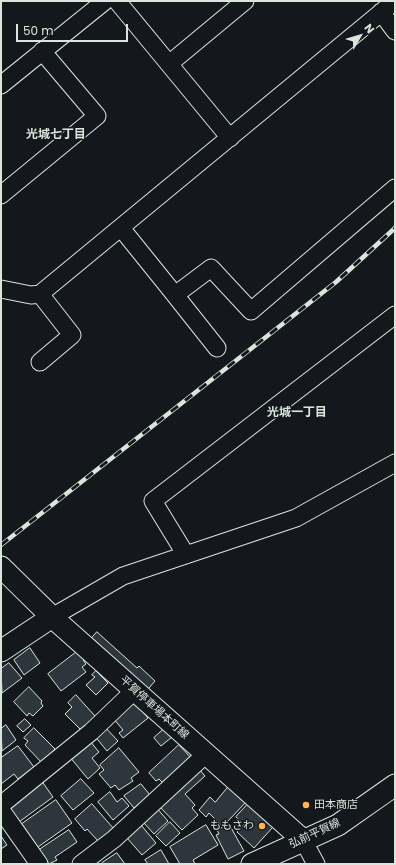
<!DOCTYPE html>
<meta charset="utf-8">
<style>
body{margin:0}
#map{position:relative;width:396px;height:865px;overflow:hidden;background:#14181c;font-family:Poppins,sans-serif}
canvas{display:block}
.frame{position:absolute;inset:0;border:2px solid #d8e6dc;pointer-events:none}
.north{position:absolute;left:340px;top:16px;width:40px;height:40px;-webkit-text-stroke:3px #14181c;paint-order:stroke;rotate:52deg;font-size:11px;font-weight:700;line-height:16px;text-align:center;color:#d8e6dc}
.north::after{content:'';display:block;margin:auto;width:14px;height:18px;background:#d8e6dc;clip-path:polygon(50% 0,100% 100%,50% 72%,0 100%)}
.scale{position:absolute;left:16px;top:24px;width:112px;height:18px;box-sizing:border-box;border:2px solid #d8e6dc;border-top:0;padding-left:5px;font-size:12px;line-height:14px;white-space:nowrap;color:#d8e6dc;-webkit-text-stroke:3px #14181c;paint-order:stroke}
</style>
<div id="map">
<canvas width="396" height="865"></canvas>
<div class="frame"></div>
<div class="north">N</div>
<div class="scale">50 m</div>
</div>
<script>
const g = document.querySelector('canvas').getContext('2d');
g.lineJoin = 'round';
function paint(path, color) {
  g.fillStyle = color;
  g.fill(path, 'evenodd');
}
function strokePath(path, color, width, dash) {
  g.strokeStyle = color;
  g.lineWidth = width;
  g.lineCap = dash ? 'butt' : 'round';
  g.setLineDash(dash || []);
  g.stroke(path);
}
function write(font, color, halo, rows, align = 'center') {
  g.font = font + ' Poppins,"Noto Sans JP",sans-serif';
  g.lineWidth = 3;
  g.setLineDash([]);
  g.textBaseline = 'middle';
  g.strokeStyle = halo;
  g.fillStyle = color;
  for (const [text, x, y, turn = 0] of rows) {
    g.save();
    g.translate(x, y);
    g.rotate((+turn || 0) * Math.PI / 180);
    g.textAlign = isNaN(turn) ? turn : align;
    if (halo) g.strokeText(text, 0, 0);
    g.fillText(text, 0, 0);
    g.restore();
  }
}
const building = new Path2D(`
 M97,632L137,668L139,666L155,681L148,689L92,638Z
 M30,648L40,663L24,675L14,660Z
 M78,651L84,659L83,660L86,664L82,667L86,672L61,691L48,674Z
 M9,663L22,678L2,693L1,669Z
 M96,671L108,683L96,695L86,685L95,677L92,675Z
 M29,687L42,701L41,703L43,706L33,716L29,713L27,716L14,702Z
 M76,695L95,716L81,730L65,714L72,707L68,703Z
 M134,701L148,718L123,738L119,733L123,730L113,718Z
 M25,719L31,725L23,732L17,726Z
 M6,725L16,740L2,751L1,729Z
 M104,726L118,741L107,751L94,735Z
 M34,728L55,749L42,763L25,745L28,741L24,738Z
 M165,728L172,737L161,746L154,738Z
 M89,740L99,752L92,758L100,768L88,779L69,756Z
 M179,745L192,759L164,784L159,779L156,781L149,773Z
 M18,746L34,767L18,779L14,774L1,784V758Z
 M119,748L139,772L131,778L133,781L119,790L115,785L111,788L99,774L104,770L100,765Z
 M198,768L205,776L185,794L195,805L192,808L198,815L182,830L158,805Z
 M81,779L94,793L73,810L61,796Z
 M41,780L53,797L19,822L6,804Z
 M141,784L150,795L134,808L124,796Z
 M229,786L246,802L228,821L226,819L221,825L209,813L206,817L199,810L210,797L215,802Z
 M110,792L117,802L122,798L129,806L113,820L98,802Z
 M56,800L72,823L38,847L22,824Z
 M92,804L114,829L99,842L87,829L85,831L75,819Z
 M248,804L273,827L254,848L237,832L244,824L236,817Z
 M155,806L168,821L154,834L143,822Z
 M170,822L180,833L166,846L156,836Z
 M229,824L244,851L228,859L216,835L219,834L217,830Z
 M141,825L156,843L142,855L127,838Z
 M206,825L218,845L193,860L195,864H180L170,847Z
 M69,830L77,842L55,857L57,860L49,864L39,850Z
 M1,836L7,845L1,849Z
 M161,850L169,864H148L145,860Z
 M117,853L125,864H102V863Z`);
paint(building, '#2c363c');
strokePath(building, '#d8e6dc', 1);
const minor = new Path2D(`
 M117,1L230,138
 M381,12L395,31
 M169,64L245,1
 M1,85L105,1
 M1,195L97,116L42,51
 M121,228L175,295L211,268L251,311L395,188
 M1,289L31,295L40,294L395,1
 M40,294L72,335L40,362
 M175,295L217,348
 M186,555L153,501L395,315
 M52,617L123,576L296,518L395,463
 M1,805L91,732L135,690
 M1,810L39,864
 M303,840L316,864
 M81,864L114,839L206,754`);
const major = new Path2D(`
 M1,567L52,617L303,840
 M1,651L52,617
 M252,864L338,825L395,785`);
strokePath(minor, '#d8e6dc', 19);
strokePath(major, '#d8e6dc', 23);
strokePath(minor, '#14181c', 17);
strokePath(major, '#14181c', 21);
const rail = new Path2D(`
 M1,545L336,282L395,228`);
strokePath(rail, '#d8e6dc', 4.5);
strokePath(rail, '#14181c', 3, [9]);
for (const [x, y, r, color] of [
 [306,805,4,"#ffb74d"],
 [262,826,4,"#ffb74d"]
]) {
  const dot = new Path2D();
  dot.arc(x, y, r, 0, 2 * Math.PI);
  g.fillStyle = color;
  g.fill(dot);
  strokePath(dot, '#14181c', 1.5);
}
write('11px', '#d8e6dc', '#14181c', [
 ["平賀停車場本町線",154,708,42],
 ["弘前平賀線",315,834,-25]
]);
write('11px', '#d8e6dc', '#14181c', [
 ["田本商店",314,805],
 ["ももさわ",254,826,"right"]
], 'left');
write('bold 12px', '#d8e6dc', '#14181c', [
 ["光城七丁目",56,135],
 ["光城一丁目",297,413]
]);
</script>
